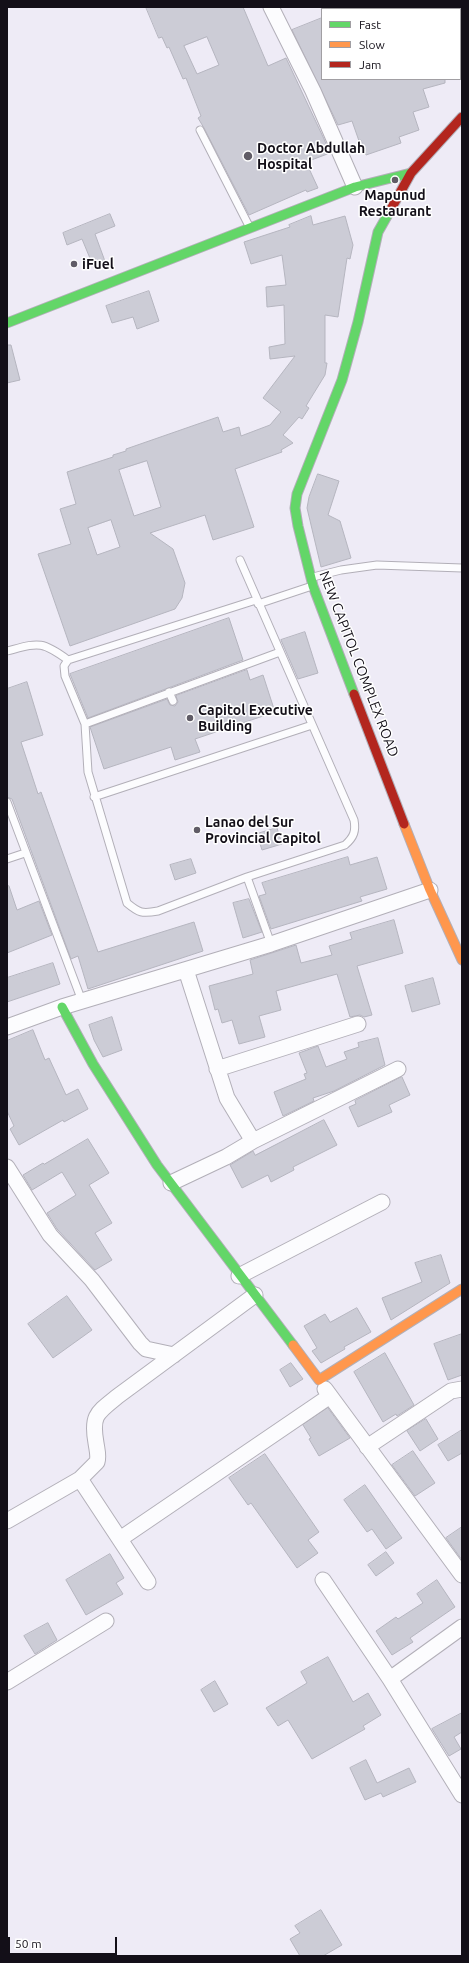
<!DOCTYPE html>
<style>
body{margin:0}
#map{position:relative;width:469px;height:1963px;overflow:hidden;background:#eeebf6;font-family:Ubuntu,sans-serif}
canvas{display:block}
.frame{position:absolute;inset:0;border:8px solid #130f18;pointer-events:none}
.legend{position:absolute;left:321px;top:8px;width:140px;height:72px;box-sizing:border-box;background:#fff;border:1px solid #a19fa3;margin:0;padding:5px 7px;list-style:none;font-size:12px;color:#130f18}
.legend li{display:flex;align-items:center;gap:8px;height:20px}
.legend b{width:20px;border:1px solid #a19fa3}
.scale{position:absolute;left:8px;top:1937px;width:109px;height:18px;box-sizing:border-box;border:2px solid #130f18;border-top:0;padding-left:5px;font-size:12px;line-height:14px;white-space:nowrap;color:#130f18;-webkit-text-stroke:3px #fff;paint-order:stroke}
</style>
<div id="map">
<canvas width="469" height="1963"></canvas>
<div class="frame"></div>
<ul class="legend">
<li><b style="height:5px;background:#63d668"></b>Fast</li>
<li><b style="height:5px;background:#ff974d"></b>Slow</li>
<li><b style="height:5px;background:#b3261e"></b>Jam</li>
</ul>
<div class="scale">50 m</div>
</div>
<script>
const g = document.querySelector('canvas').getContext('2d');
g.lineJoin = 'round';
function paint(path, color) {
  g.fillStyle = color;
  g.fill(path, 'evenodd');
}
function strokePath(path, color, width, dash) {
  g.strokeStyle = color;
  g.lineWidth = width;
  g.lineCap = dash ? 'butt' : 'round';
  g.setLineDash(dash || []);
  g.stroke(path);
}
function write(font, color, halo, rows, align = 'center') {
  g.font = font + ' Ubuntu,sans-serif';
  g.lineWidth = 3;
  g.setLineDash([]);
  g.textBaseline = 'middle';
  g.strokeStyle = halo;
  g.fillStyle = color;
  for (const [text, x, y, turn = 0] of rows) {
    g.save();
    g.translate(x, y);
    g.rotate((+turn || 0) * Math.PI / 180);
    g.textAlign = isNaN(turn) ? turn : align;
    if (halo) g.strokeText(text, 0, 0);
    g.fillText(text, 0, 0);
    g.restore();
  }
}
const building = new Path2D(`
 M146,7H243L268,66L286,58L324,139L330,153L306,162L318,188L307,192L306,190L249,215L204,128L198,118L201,116L186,78L183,79L169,47L167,48L162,37L159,38ZM207,37L219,65L197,74L184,46Z
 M322,18V79H445V83L423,89L429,107L413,112L419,130L399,137L401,143L366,155L361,140L359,141L352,121L338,125L292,30Z
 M110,214L115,226L95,234L106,264L94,268L82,239L67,245L63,233Z
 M311,216L313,225L345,216L353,245L350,259L347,258L338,317L325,315V363H327L325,375L306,406L309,408L302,419L299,417L283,435L293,443L281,450L282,452L235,469L254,527L213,540L205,515L150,533L173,549L185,583L182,598L175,609L70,646L38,554L71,544L60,509L76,504L67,472L113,457V455L126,451V449L218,417L223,432L239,427L241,436L270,425L281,412L263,398L295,356L270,359L269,347L285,344L284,305L267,307L266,287L286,285L282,255L251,264L244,242L290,227L289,225ZM147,461L161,507L134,516L119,470ZM111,520L120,547L97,555L88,528Z
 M149,291L159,321L137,329L133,317L112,323L106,306Z
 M7,345H11L20,380L7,383Z
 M318,474L339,481L328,515L340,521L351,558L321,567L307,508L309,497Z
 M229,618L243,660L88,718L70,674Z
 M305,632L318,673L298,679L281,640Z
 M247,670L250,680L263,675L275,712L195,739L200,752L175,760L171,747L104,769L90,727L167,699L170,705L175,706L178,702L176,696Z
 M27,682L43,735L21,742L38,794L41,792L98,952L194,922L203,951L88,989L78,956L71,959L12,799L7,797V689Z
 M277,828L282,844L262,850L257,834Z
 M348,857L350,865L377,857L387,889L360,897L362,901L271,929L259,896L266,894L262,883Z
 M191,859L196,873L175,880L170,865Z
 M9,886L17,910L39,901L52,935L7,953V887Z
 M249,899L262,932L243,938L233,903Z
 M394,920L403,953L357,966L372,1015L364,1017L360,1015L350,1017L337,974L276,991L281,1010L259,1016L265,1037L239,1044L232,1020L222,1023L218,1009L215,1010L209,986L253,974L250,960L296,945L301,963L332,955L329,946L352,939L350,933Z
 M53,963L60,984L7,1002V978Z
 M433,978L440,1004L412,1012L405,986Z
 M112,1017L122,1050L103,1057L94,1040L89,1025Z
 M33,1030L45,1060L49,1058L66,1095L78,1089L88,1109L64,1122L63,1120L19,1145L10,1129L14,1126L7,1111V1041Z
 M378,1038L385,1065L334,1091L313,1098L314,1101L283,1116L274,1092L306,1079L304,1074L307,1073L299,1053L318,1046L326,1067L347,1059L344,1052L359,1047L358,1043Z
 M402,1077L410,1095L389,1105L392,1112L358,1127L349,1107L356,1104L355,1101Z
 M324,1120L337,1145L293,1167L294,1170L271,1182L268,1175L242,1188L230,1165L253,1151L255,1155Z
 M88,1139L109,1173L89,1185L112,1223L95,1233L112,1260L95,1270L57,1229L47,1213L76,1195L62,1172L32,1190L23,1175L43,1163L44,1164Z
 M441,1255L450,1283L391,1320L382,1298L422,1282L415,1263Z
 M67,1296L92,1330L53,1358L28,1324Z
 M357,1308L371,1332L344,1347L345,1349L321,1363L312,1351L317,1348L304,1326L325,1314L330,1322Z
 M462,1334V1375L448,1380L434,1344Z
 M385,1353L414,1405L397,1416L396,1414L383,1422L354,1372Z
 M291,1363L303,1379L290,1387L280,1370Z
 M328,1408L350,1438L319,1456L309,1439L311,1438L303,1425Z
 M426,1419L438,1439L420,1451L407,1431Z
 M462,1430V1453L448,1461L438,1445Z
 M413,1451L435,1483L415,1496L392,1465Z
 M265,1454L319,1532L308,1540L318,1553L297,1568L251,1503L248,1505L229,1478Z
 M365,1485L402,1538L386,1549L372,1529L367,1532L344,1500Z
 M462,1527V1560L446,1538Z
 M386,1552L394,1563L376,1576L368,1565Z
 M110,1554L124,1578L116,1583L123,1594L86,1615L66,1580Z
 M437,1580L455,1607L410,1638L413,1642L392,1655L376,1631L396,1617L398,1619L423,1603L417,1594Z
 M48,1623L57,1640L35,1654L24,1636Z
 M328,1657L353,1702L368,1693L381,1715L363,1726L365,1729L312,1759L288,1720L278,1726L266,1708L307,1683L301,1672Z
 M215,1681L228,1704L214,1712L201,1690Z
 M462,1713V1732L454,1737L461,1749L449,1756L432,1729Z
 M366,1760L377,1783L409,1768L416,1782L383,1797L381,1793L365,1800L350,1768Z
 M321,1910L342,1945L323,1956H300L290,1939L300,1933L295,1926Z`);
paint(building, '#ccccd6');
strokePath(building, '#b5b5bf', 1);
const lane = new Path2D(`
 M200,130L249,226
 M240,560L354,820C356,831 354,837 345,845L247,877L158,911C142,914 139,913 127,903L88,772L85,724L65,676L64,666L68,660L256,600
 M313,577L341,570L377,565L462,568
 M258,604L312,586
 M7,651C38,643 41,640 68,660
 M169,692L173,701
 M85,724L280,652
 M94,797L312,725
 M7,802L82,1001
 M7,859L25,853
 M247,877L271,944`);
const street = new Path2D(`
 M271,7L313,91L355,187
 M344,7L345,9
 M186,970L227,1098L253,1141L398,1069
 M7,1027L62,1007L271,944L430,890
 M217,1069L358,1024
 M7,1167L50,1235L92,1280L140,1343L146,1349L174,1355
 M171,1183L226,1157L253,1141
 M239,1276L382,1202
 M325,1389L462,1575
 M367,1447L451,1391L462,1389
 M80,1479L97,1462C99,1456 97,1450 96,1443C91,1415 97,1413 118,1396L255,1295
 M7,1521L80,1479L148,1582
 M120,1539L330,1396
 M323,1580L390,1679L462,1795
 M390,1679L462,1627
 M7,1682L106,1621`);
const fast = new Path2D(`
 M7,323L355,187L411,173
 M354,694L313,586L298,526L295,508L297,494L342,380L358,322L378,232L391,209
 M62,1007L93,1064L157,1165L293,1345`);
const slow = new Path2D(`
 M404,824L430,890L462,960
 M293,1345L319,1380L462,1289`);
const jam = new Path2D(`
 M391,209L411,173L462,117
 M354,694L404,824`);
strokePath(lane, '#b2afb8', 9);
strokePath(street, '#b2afb8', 17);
strokePath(fast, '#b2afb8', 11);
strokePath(slow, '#b2afb8', 11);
strokePath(jam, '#b2afb8', 11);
strokePath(lane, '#fcfcfe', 7);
strokePath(street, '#fcfcfe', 15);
strokePath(fast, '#63d668', 9);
strokePath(slow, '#ff974d', 9);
strokePath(jam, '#b3261e', 9);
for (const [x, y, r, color] of [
 [248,156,5,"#605c66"],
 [395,180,4,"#605c66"],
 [74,264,4,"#605c66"],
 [190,718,4,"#605c66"],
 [197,830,4,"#605c66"]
]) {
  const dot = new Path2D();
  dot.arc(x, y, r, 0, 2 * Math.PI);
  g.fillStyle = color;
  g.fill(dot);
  strokePath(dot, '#fff', 1.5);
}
write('bold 14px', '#130f18', '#fff', [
 ["Doctor Abdullah",257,148],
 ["Hospital",257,164],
 ["Mapunud",395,195,"center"],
 ["Restaurant",395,211,"center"],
 ["iFuel",82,264],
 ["Capitol Executive",198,710],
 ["Building",198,726],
 ["Lanao del Sur",205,822],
 ["Provincial Capitol",205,838]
], 'left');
write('14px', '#130f18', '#fff', [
 ["NEW CAPITOL COMPLEX ROAD",359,664,69]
]);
</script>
